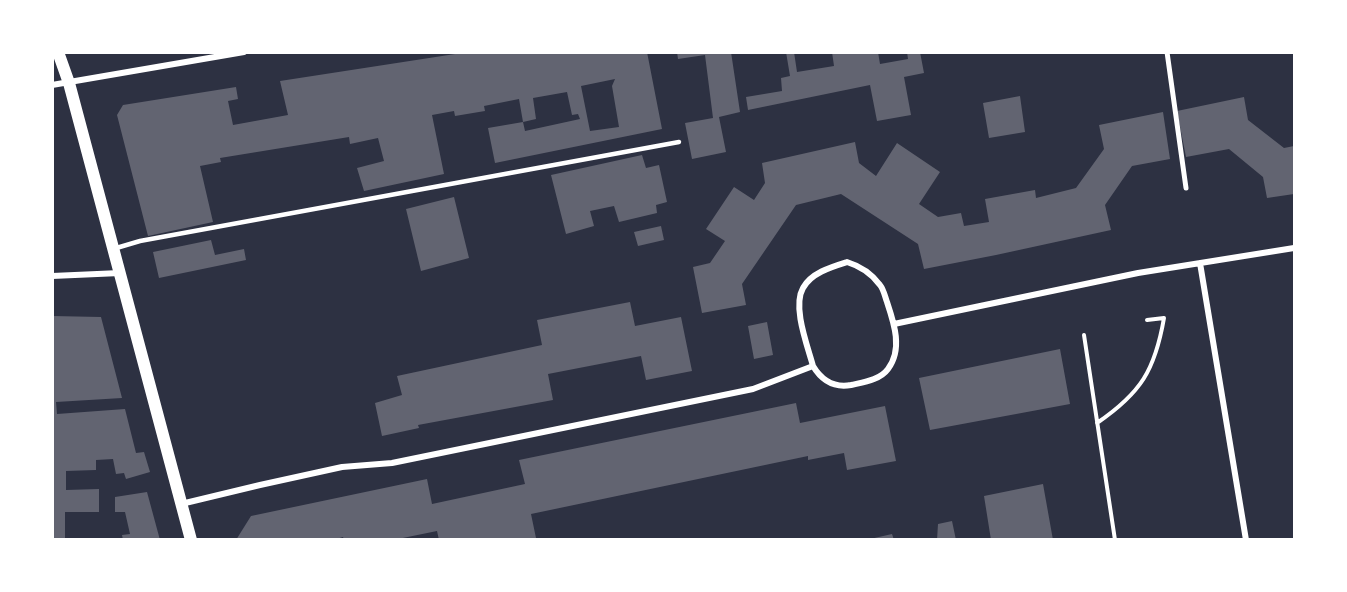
<!DOCTYPE html>
<style>
body{margin:0}
#map{position:relative;width:1347px;height:592px;overflow:hidden;background:#2d3142;font-family:Figtree,sans-serif}
canvas{display:block}
.frame{position:absolute;inset:0;border:54px solid #fff;pointer-events:none}
</style>
<div id="map">
<canvas width="1347" height="592"></canvas>
<div class="frame"></div>
</div>
<script>
const g = document.querySelector('canvas').getContext('2d');
g.lineJoin = 'round';
function paint(path, color) {
  g.fillStyle = color;
  g.fill(path, 'evenodd');
}
function strokePath(path, color, width, dash) {
  g.strokeStyle = color;
  g.lineWidth = width;
  g.lineCap = dash ? 'butt' : 'round';
  g.setLineDash(dash || []);
  g.stroke(path);
}
paint(new Path2D(`
 M468,52H647L662,129L495,163L488,128L523,122L525,131L580,119L578,114L572,115L567,92L533,98L536,119L523,122L519,99L484,106L485,111L455,116L454,111L432,115L444,174L364,191L357,168L384,161L378,138L350,144L349,137L220,158L221,162L200,166L213,222L148,236L117,115L123,105L236,87L238,99L228,101L233,125L288,115L280,81ZM615,79L612,86L619,127L590,131L581,86Z
 M677,52H731L740,112L719,117L726,152L692,159L685,123L713,118L705,55L678,59Z
 M786,52H794L797,72L834,66L832,52H843V54L878,52L880,64L908,59L907,52H920L924,73L904,77L911,115L877,121L870,85L748,110L746,97L782,91L781,78L790,76Z
 M1020,96L1025,132L989,138L983,103Z
 M1244,97L1248,120L1284,148L1294,146V194L1267,198L1263,177L1229,149L1186,157L1177,111Z
 M1163,112L1170,159L1132,166L1105,205L1111,230L996,255L924,269L918,244L841,194L796,205L742,284L746,305L702,313L693,267L710,263L725,241L706,229L734,187L754,200L765,183L762,163L855,142L859,163L876,176L897,143L940,172L919,204L938,217L961,213L964,226L989,222L985,199L1035,190L1036,198L1076,188L1104,149L1099,125Z
 M642,155L646,168L659,165L667,202L656,205L657,213L619,222L614,206L590,211L594,226L566,234L551,175Z
 M454,197L469,258L421,271L406,209Z
 M661,226L664,240L638,246L634,232Z
 M211,240L215,255L244,249L246,260L159,278L153,252Z
 M630,302L635,326L681,317L692,371L646,380L641,356L548,374L553,400L418,425L419,428L382,436L375,403L402,395L397,376L542,345L537,320Z
 M52,316L101,317L122,398L56,402L57,414L125,409L136,453L144,452L150,472L126,479L124,473L116,474L113,459L96,460V470L66,471V490L99,489V512H65V540H52Z
 M767,322L773,355L754,359L748,326Z
 M1060,349L1070,404L930,430L919,378Z
 M796,403L800,423L885,406L896,461L847,470L844,453L808,460V456L531,514L536,538L529,540H439L437,531L393,540H344L343,537L333,540H236L251,516L427,479L432,504L525,484L519,460Z
 M1043,484L1053,540H991L984,496Z
 M147,492L160,540H123L122,535L130,534L125,512H115V497Z
 M952,521L956,540H937L938,524Z
 M892,534L894,540H870V539Z`), '#626471');
strokePath(new Path2D(`
 M1084,335L1115,540
 M1097,423C1141,393 1155,370 1164,318L1147,320`), '#fff', 4);
strokePath(new Path2D(`
 M113,249L140,241L679,142`), '#fff', 4.5);
strokePath(new Path2D(`
 M1167,52L1186,188`), '#fff', 5);
strokePath(new Path2D(`
 M52,85L244,52
 M847,262C860,266 872,274 880,285C884,290 885,297 887,302C894,323 903,349 888,369C880,380 864,382 851,385C834,388 822,381 813,366C808,347 792,307 803,288C811,273 831,267 847,262Z
 M1200,263L1246,540
 M52,276L120,273
 M894,324L1138,273L1294,248
 M181,504L260,485L342,467L392,463L753,389L813,366`), '#fff', 6);
strokePath(new Path2D(`
 M58,52L69,83L191,540`), '#fff', 12);
</script>
